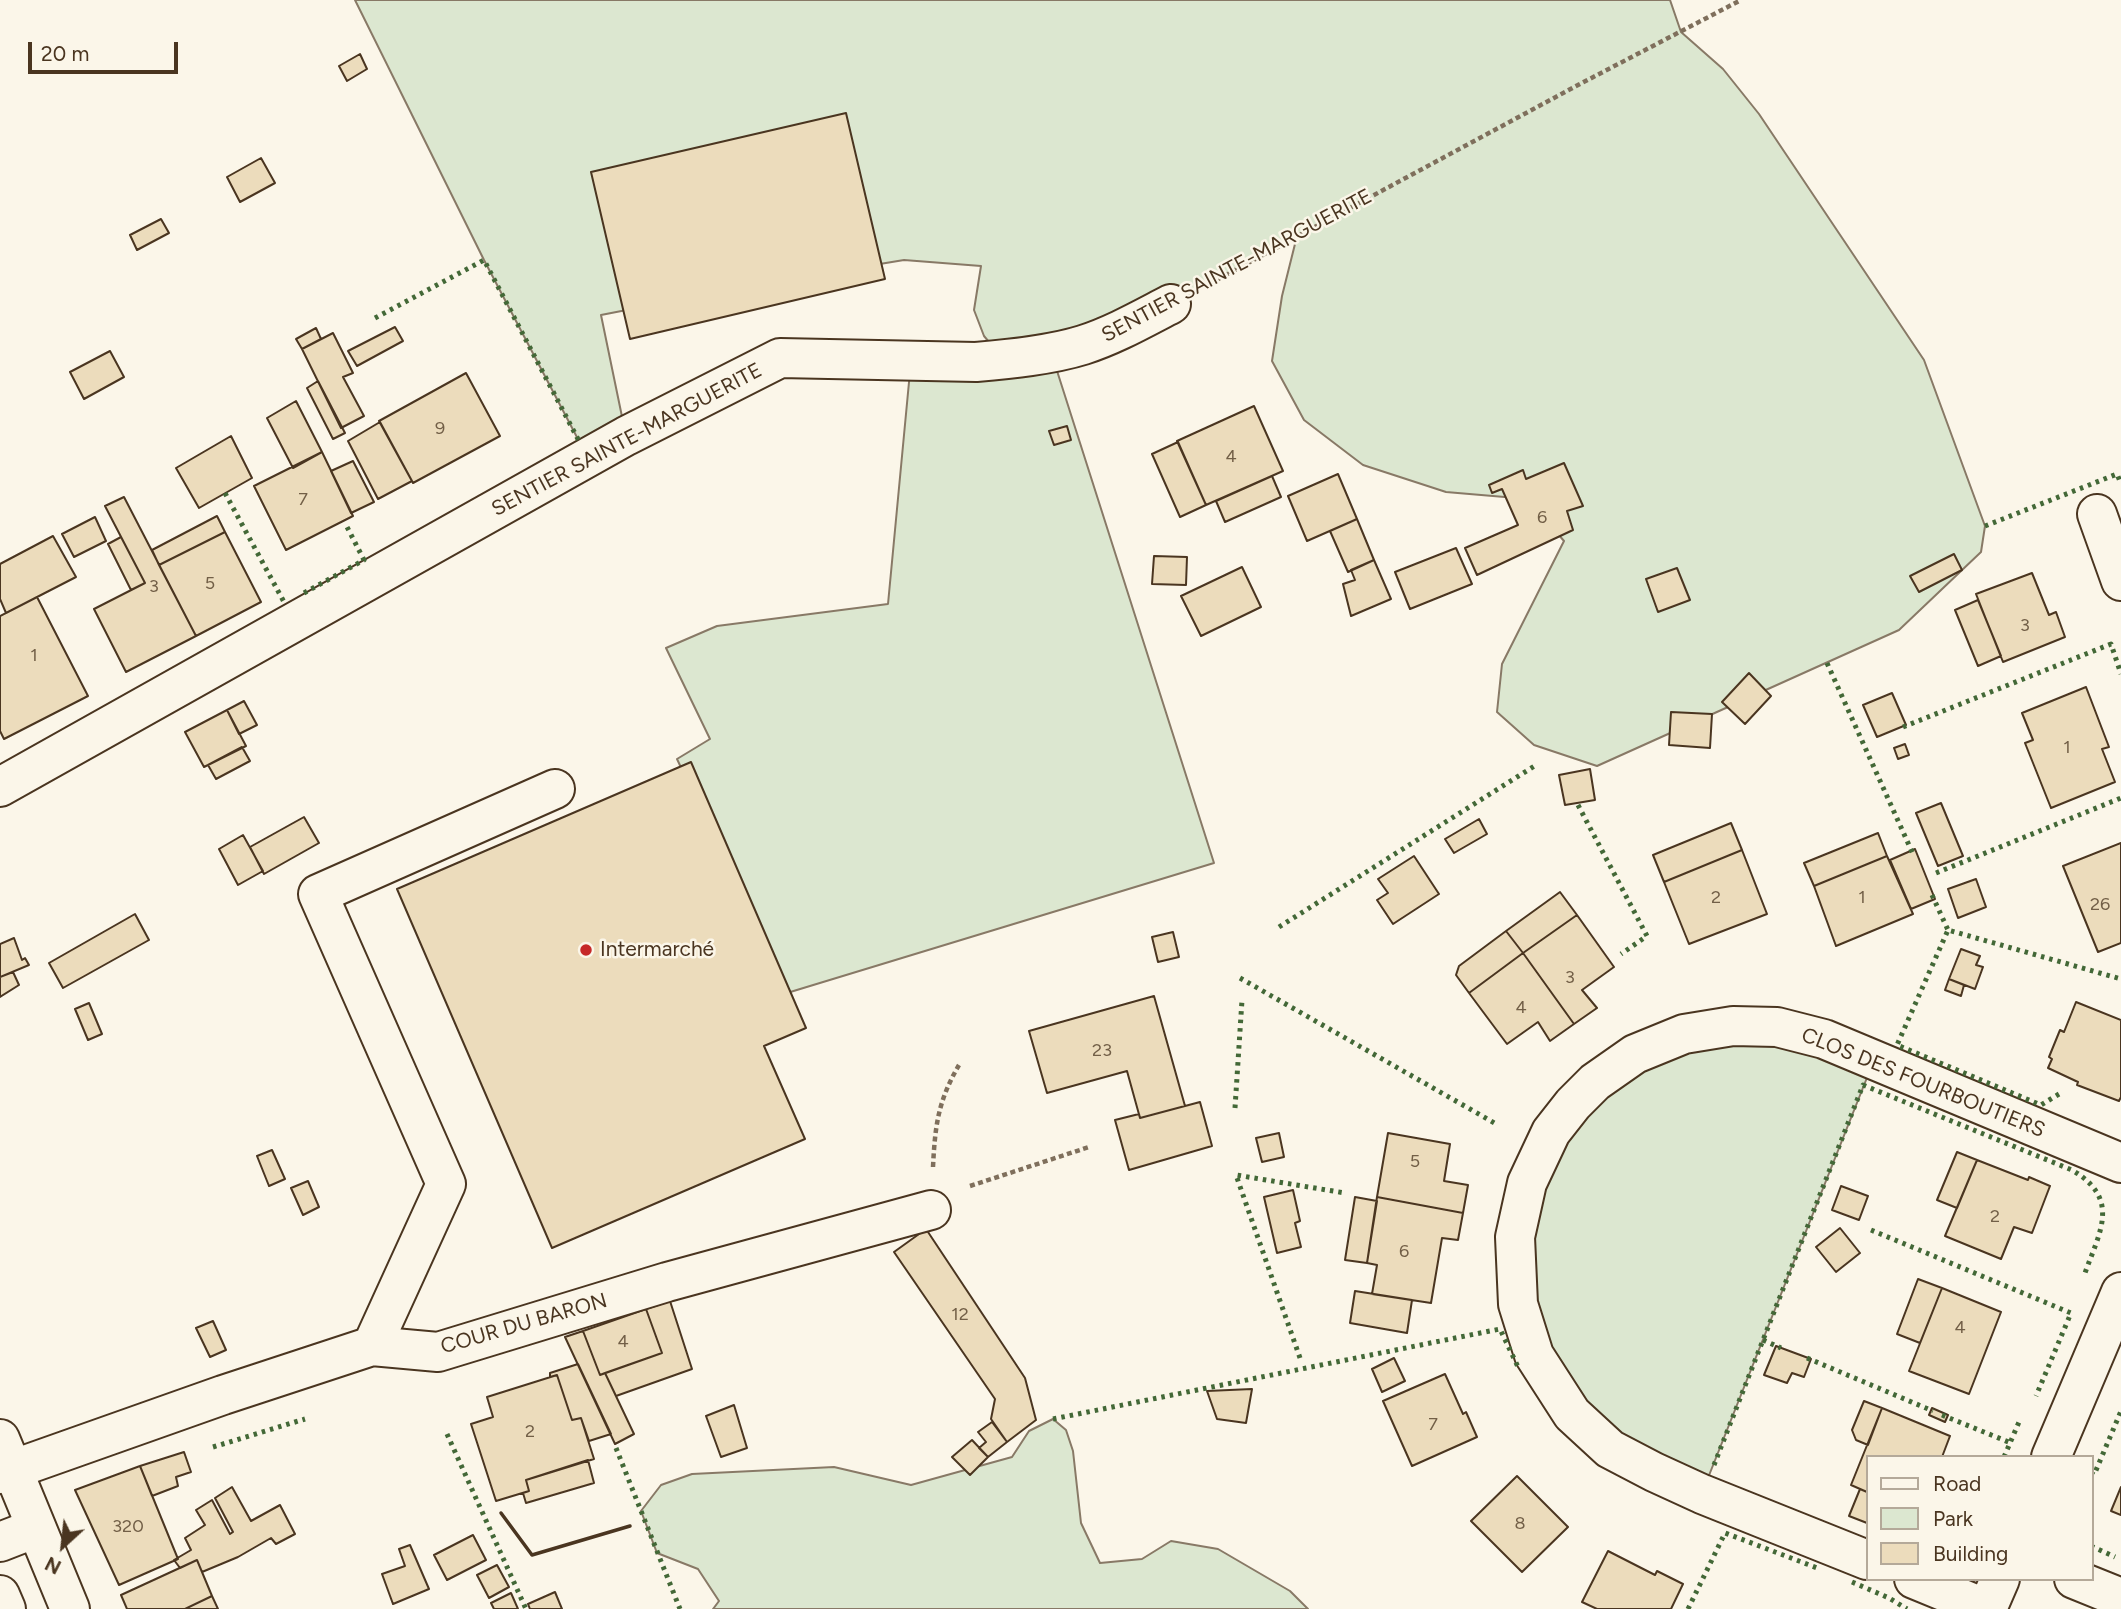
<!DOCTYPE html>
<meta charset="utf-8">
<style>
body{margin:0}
#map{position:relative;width:2121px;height:1609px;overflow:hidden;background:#fbf6e9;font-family:Figtree,sans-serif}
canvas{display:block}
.legend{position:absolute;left:1866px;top:1455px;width:228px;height:126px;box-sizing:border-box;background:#fbf6e9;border:2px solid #b4a999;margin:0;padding:9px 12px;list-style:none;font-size:21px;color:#4a3520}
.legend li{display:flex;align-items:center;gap:14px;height:35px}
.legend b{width:35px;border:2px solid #b4a999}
.north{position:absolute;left:28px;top:1511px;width:70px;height:70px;-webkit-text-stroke:5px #fbf6e9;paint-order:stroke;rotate:207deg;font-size:19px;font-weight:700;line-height:28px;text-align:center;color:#4a3520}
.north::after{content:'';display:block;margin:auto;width:24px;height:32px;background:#4a3520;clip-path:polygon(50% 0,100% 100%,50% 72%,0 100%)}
.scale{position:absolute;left:28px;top:42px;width:150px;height:32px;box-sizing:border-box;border:4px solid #4a3520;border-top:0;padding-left:9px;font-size:21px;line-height:24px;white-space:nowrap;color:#4a3520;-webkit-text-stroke:5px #fbf6e9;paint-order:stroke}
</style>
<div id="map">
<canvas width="2121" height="1609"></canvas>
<ul class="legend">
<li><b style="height:9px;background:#fbf6e9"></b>Road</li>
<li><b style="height:19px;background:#dce7d0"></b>Park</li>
<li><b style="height:19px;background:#ecdcbc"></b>Building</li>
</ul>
<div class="north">N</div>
<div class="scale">20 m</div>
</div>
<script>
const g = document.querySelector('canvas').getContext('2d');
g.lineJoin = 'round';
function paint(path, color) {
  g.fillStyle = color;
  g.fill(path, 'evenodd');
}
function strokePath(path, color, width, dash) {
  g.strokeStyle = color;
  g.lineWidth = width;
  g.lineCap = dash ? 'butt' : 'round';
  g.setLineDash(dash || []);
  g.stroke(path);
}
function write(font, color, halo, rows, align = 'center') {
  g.font = font + ' Figtree,sans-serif';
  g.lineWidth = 5;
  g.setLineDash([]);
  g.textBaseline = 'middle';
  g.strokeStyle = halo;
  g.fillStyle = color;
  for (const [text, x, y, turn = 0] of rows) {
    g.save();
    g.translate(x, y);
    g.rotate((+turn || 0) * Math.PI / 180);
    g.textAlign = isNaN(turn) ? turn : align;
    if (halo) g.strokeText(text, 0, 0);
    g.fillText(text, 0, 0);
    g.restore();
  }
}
const green = new Path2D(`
 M355,0H1670L1681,32L1723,69L1759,114L1924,360L1985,526L1981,552L1899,630L1597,766L1534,745L1497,712L1502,664L1564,541L1528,499L1446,492L1363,465L1304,420L1272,361L1282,296L1297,236L1171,304L1051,352L1214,863L787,993L677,759L710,739L666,648L717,626L888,604L911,361L1003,359L984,336L974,310L981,266L904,260L765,283L601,315L626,436L580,443L484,260Z
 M1733,1026L1874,1060L1702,1493L1572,1414L1515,1237L1573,1104Z
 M1053,1419L1066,1430L1073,1451L1081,1523L1100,1563L1142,1559L1171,1541L1218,1549L1290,1591L1308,1609H713L719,1601L698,1569L657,1553L641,1511L661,1485L692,1474L834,1467L911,1485L1012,1457L1029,1431Z`);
paint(green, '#dce7d0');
strokePath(green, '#887966', 2);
const building = new Path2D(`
 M360,54L367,69L347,81L339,66Z
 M846,113L885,279L630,339L591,172Z
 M261,158L275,183L240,202L227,177Z
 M161,219L169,233L137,250L130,235Z
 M395,327L403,341L357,366L348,351Z
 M316,328L321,339L302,349L296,339Z
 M333,333L353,373L343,377L364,416L341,428L302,349Z
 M110,351L124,377L84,399L70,372Z
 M466,373L500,436L413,483L379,421Z
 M318,381L345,433L333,439L307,388Z
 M296,401L322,452L293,468L267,418Z
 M1254,406L1283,471L1206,505L1177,441Z
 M380,422L412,481L378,499L348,441Z
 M1067,426L1071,440L1054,445L1049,431Z
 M231,436L252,478L199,508L176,468Z
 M1178,442L1206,505L1180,517L1152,454Z
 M322,452L353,516L286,550L254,486Z
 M353,461L374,502L351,513L331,471Z
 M1564,463L1583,506L1567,511L1573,530L1477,575L1465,548L1518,525L1502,489L1492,493L1489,485L1523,470L1526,479Z
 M1338,474L1357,519L1307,541L1288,496Z
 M1272,476L1281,497L1225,522L1216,501Z
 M124,497L196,636L126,672L94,609L145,583L105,506Z
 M217,516L225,532L159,565L152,550Z
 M95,517L106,541L74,557L62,534Z
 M1357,519L1374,560L1348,572L1330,531Z
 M225,532L261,602L196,636L159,565Z
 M53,536L76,577L6,613L0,599V564Z
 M121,537L145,583L131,590L108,544Z
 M1456,548L1472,584L1410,609L1395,572Z
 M1954,554L1962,570L1919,592L1910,576Z
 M1154,556L1187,557L1186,585L1152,584Z
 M1374,560L1391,599L1351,616L1343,584L1355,580L1351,570Z
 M1242,567L1261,607L1201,636L1181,596Z
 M1677,568L1690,600L1658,612L1646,579Z
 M2032,573L2049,615L2056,612L2065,637L2003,662L1976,594Z
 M37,597L88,696L4,739L0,731V616Z
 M1978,600L2001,656L1978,666L1955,610Z
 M1749,673L1771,696L1745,724L1722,702Z
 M2086,687L2109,747L2102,749L2115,782L2051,808L2025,743L2033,740L2022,713Z
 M1892,693L1906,725L1877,737L1863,705Z
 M244,701L257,725L239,734L227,710Z
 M227,710L246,746L204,767L185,732Z
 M1671,712L1712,714L1710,748L1669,745Z
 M1905,744L1909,755L1898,759L1894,748Z
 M242,747L250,761L216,779L208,765Z
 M691,762L806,1028L764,1046L805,1139L552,1248L397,889Z
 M1590,769L1595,800L1565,805L1559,775Z
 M1941,803L1963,856L1938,866L1916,813Z
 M304,817L319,843L264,874L250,847Z
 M1479,819L1487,834L1454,853L1445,839Z
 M1731,823L1742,850L1664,882L1653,855Z
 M1878,833L1887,856L1814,886L1804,863Z
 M243,835L263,871L238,885L219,849Z
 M2121,843V943L2098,952L2063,866Z
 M1915,849L1935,899L1911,909L1890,860Z
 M1742,850L1767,914L1689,944L1664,882Z
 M1414,856L1439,894L1393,924L1377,900L1388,893L1378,879Z
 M1887,856L1913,914L1836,946L1814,886Z
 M1976,879L1986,907L1958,918L1948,889Z
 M1560,892L1577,915L1523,953L1506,931Z
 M135,914L149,940L63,988L49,963Z
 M1577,915L1614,967L1582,990L1597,1008L1574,1024L1523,953Z
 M1506,931L1523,953L1469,993L1456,975L1459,966Z
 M1173,932L1179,957L1158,962L1152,937Z
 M14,938L22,960L25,958L29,965L0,977V944Z
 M1961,949L1980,956L1976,965L1983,967L1975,989L1949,979Z
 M1523,953L1574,1024L1550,1041L1538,1022L1507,1044L1469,993Z
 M13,972L19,985L0,997V977Z
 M1949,979L1964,985L1961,996L1945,990Z
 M1154,996L1185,1106L1140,1118L1127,1071L1047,1093L1029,1031Z
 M2076,1002L2121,1020V1097L2119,1101L2077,1085L2078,1082L2048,1068L2052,1059L2049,1057L2060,1030L2064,1032Z
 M89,1003L102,1034L88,1040L75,1009Z
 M1200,1102L1212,1146L1129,1170L1115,1120L1139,1114L1140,1118Z
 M1279,1133L1284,1157L1262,1162L1256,1138Z
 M1388,1133L1450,1144L1444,1181L1468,1185L1463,1213L1377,1197Z
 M272,1150L285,1179L269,1186L257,1156Z
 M1957,1152L1977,1160L1957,1208L1937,1200Z
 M1977,1160L2028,1180L2029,1177L2050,1186L2032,1233L2014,1227L2001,1259L1945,1236Z
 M308,1181L319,1207L303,1215L291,1188Z
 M1841,1186L1868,1196L1859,1220L1832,1210Z
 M1293,1190L1300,1221L1295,1223L1301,1247L1277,1253L1264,1197Z
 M1355,1197L1377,1201L1367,1263L1345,1260Z
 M1377,1197L1463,1213L1458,1240L1442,1238L1431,1303L1372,1294L1377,1265L1367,1263Z
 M1840,1228L1860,1253L1836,1272L1816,1247Z
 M926,1229L1025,1378L1036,1420L1007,1442L991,1419L995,1399L894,1252Z
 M1918,1279L1942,1288L1920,1343L1897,1334Z
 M1942,1288L2001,1312L1969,1394L1909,1371Z
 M1355,1291L1412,1300L1407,1333L1350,1323Z
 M670,1301L692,1369L616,1396L605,1373L662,1353L646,1309Z
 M646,1309L662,1353L600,1375L583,1331Z
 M213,1321L226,1350L210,1357L196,1328Z
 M583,1331L600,1375L605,1373L634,1434L615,1444L565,1337Z
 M1776,1346L1811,1359L1804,1377L1792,1373L1787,1383L1764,1375Z
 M1394,1358L1405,1381L1382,1392L1372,1369Z
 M578,1364L611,1434L589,1441L581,1418L572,1420L557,1375L550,1377V1373Z
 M1445,1374L1463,1414L1466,1412L1477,1437L1412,1466L1383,1401Z
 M557,1375L572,1420L581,1418L594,1459L526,1480L529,1491L496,1501L471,1424L493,1417L487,1397Z
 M1252,1389L1246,1423L1217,1419L1207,1391Z
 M1864,1401L1882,1408L1868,1445L1856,1440L1852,1430Z
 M734,1405L747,1448L721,1457L706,1416Z
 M1882,1408L1950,1436L1942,1457H1867V1492L1851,1485Z
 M1932,1408L1948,1415L1945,1422L1929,1415Z
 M992,1422L1007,1442L988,1457L979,1448L986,1442L978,1432Z
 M972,1440L988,1457L970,1475L952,1457Z
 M184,1452L191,1472L176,1477L178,1486L152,1496L140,1466Z
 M588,1460L594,1483L526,1503L523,1493L529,1491L526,1480Z
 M140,1466L178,1559L119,1585L75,1490Z
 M1517,1476L1568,1527L1522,1572L1471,1521Z
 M232,1487L251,1521L280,1505L295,1534L276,1544L271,1538L238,1557L202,1572L197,1560L180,1568L174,1560L191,1550L185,1538L205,1525L196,1510L212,1500L230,1534L233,1532L215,1498Z
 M2121,1487V1515L2111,1511Z
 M1860,1489L1867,1492V1523L1849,1516Z
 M473,1535L486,1560L447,1580L434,1555Z
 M410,1545L429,1589L393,1604L382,1574L405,1566L399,1549Z
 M1608,1551L1655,1575L1657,1571L1683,1584L1671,1609H1597L1582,1602Z
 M197,1560L212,1596L185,1609H127L121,1595Z
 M497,1565L509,1587L489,1598L477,1575Z
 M555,1592L562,1609H530L528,1604Z
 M511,1593L518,1609H494L491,1603Z
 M212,1596L218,1609H185Z`);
paint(building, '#ecdcbc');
strokePath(building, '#4a3520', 2);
const minor = new Path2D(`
 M2097,514L2121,581
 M0,787L626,436L780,358L976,362C1010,359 1051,355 1083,345C1114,335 1142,319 1171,304
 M372,1346L446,1184L318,894L555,789
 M2051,1457L2121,1292
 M0,1474L223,1395L372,1346L438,1352L667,1282L931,1210
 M0,1542L36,1528
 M1867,1560L1702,1494L1654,1472L1610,1449L1572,1414L1534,1355L1518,1304L1515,1237L1527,1183L1551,1132L1573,1104L1595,1082L1635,1054L1684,1034L1733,1026L1777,1027L1824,1039L2121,1163
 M1914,1579L1987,1609
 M2074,1579L2121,1598
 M1987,1609L2000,1579`);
const major = new Path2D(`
 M0,1439L70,1609
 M0,1595L6,1609`);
strokePath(minor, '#4a3520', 42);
strokePath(major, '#4a3520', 42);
strokePath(new Path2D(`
 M1209,284L1578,85L1741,0
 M933,1167C935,1126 938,1101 959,1065
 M970,1186L1089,1147`), '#7f6f5c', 4.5, [5, 3.5]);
strokePath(minor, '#fbf6e9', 38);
strokePath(major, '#fbf6e9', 38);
strokePath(new Path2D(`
 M375,318L484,260L580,443
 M225,493L284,602
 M1985,526L2117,474L2121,484
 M304,593L364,560L345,523
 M1827,663L1913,854
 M1903,727L2111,644L2121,674
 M1578,805L1647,936L1621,954
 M1936,873L2121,798
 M1932,895L1948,930
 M1279,927L1536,765
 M1240,978L1498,1125
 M2059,1094L2041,1105L1897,1045L1948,930L2121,979
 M1235,1108L1242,1000
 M1871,1230L2071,1313L2036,1396
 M1763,1340L1781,1348
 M1300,1358L1236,1175L1345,1193
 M1807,1358L1933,1411
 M1942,1415L2011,1443
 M1053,1419L1500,1329L1519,1369
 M447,1434L526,1609
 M213,1447L305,1419
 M616,1448L680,1609
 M2004,1457L2019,1422
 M1714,1465L1863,1085L2072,1170C2121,1199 2100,1231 2085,1273
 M2091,1473L2094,1475L2121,1411
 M2091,1546L2115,1557
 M1852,1582L1889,1598L1907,1609
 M1688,1609L1725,1533L1820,1569`), '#436837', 5, [3.5, 5]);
strokePath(new Path2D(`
 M501,1513L532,1555L630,1526`), '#4a3520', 3.5);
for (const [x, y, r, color] of [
 [586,950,7,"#c62828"]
]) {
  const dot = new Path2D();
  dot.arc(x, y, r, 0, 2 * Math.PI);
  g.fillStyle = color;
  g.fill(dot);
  strokePath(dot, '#fbf6e9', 2.5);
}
write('18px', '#725f47', null, [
 ["9",440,429],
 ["4",1231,457],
 ["7",303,500],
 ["6",1542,518],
 ["5",210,584],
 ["3",154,587],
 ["3",2025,626],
 ["1",34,656],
 ["1",2067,748],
 ["2",1716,898],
 ["1",1862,898],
 ["26",2100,905],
 ["3",1570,978],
 ["4",1521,1008],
 ["23",1102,1051],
 ["5",1415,1162],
 ["2",1995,1217],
 ["6",1404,1252],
 ["12",960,1315],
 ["4",1960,1328],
 ["4",623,1342],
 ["7",1433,1425],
 ["2",530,1432],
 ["8",1520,1524],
 ["320",128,1527]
]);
write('21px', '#4a3520', '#fbf6e9', [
 ["SENTIER SAINTE-MARGUERITE",1237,266,-28],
 ["SENTIER SAINTE-MARGUERITE",627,440,-28],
 ["CLOS DES FOURBOUTIERS",1923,1083,22],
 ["COUR DU BARON",524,1324,-16]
]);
write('21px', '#4a3520', '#fbf6e9', [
 ["Intermarché",600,950]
], 'left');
</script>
